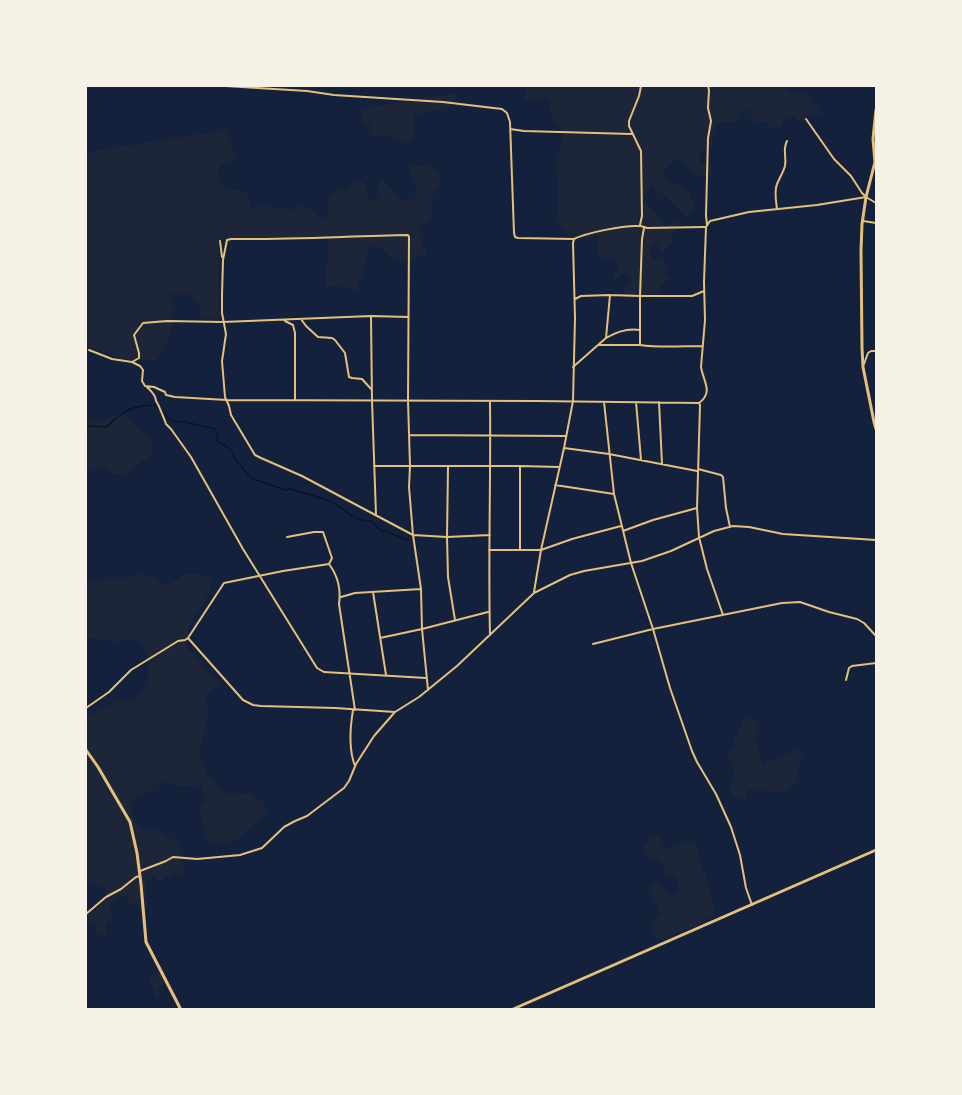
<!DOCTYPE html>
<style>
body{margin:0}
#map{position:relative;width:962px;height:1095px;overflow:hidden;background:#14213d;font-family:"Public Sans",sans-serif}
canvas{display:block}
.frame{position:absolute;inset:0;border:87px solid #f6f1e7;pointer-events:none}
</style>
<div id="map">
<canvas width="962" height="1095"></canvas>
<div class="frame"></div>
</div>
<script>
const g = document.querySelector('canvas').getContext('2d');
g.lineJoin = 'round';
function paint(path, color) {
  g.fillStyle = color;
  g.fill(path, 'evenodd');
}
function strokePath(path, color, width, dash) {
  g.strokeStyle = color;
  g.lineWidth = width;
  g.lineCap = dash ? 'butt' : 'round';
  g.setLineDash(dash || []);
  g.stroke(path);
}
paint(new Path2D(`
 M526,86H785L787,91L810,94L812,104H818L821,113L798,122L794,116L782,118V126L770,129L767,122H756L746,109L739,113L742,121L716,123V135L712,138V145L700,151V163L711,162L712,176H698L678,158L663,171L667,180L687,189L696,209L687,217L651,184L643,199L666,226L675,221L680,227L670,236L673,241L662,252L656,243L649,247L653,260L661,256L669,268L664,271L670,279L660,286L661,297L625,298L624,287L631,282L626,272L615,280L613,275L618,272V265L614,258L597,257V236C572,242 571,240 556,220L559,205V194L555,159L563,138L562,133L549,110L551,105L549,100L544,98L528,101L524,97Z
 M458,93C456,97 456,100 454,103C448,112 425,110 415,115L413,124L416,137L408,142L385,136L372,137L370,125L362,124L360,109Z
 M226,130L231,146L237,155L236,161L231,163L220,164C218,179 217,181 229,190H236L246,193L249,198L251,208L266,206L292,210L303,205C312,208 315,217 325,218L328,214L329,198L339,186L344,189H349L353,180L362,181C367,187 367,194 371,200H376L380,197L378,186L380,180L385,181L395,194L404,200L414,199L417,195C416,184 408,175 409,165L420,166L429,162L431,166C437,169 439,172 439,178L442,182L432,197L431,221L415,226L422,236C420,242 421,245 426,250L425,255C419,257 412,261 406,261C388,263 387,246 372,245L368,249L367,259L356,291L346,287L326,286L328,239L218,241L219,318L201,317L198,303L188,293L172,294L173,312L170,336L156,361L119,358L86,345V152Z
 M118,413L124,414L139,430L151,439L154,450L151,455L125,475L114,474L105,468L86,469V420L98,421L109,418Z
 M143,574L157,577C167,595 176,577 185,574C193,572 206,575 213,579L207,596L189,625L187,647L200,663L221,685L213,689L206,696L209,717L199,752L207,773L217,785L229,795H239L250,793L263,802L266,812C263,818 258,821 252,825C234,842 236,846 210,842C204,833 202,820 198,810L205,802L201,785C195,785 189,787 183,787C175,786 167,781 160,783C154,784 153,788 149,791C145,794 140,794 137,797C128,804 131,820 139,826C144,830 150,829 156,830C159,831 174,840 176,842C181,847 184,866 186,873L180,876L177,871L159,882L155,876L146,882L147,906H145L148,940L158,962L165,972L183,1009H181L167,983H164L158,989L160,998H156L149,975L160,970L145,943L140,905L130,904L127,896L118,898L110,903L113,922L106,923L107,934L97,936L94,922L86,924V917L107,899L104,886L98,887L96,880L86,883V717L118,701H133L148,684V657L137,639L113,642L86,637V584L101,579H123Z
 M748,717C755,718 757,720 760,726L755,736L763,765L792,751L797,750L803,759L798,767L797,781L790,789L785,792H774L759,788L749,790L745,799L740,800L731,793C729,776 741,776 728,758L729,752L736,745L734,740L744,720Z
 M648,837H659L665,846L669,849L684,843H695L713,900L714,916L696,926L662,939C652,939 652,932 650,924L661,914L649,888L657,882L671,896L681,890L674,874L667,876L658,857L647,860L643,847L650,843Z`), '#1d2539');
strokePath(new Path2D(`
 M163,412L172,421L185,422L215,429L218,435L217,440L219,443L225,445L232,451L234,458L251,478L285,490L291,489C304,493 317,496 329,501C347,508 349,521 372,521L379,529L408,540
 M86,426L106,427C125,410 130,406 155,405L159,409`), '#0b132b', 1.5);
strokePath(new Path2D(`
 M225,86L307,91L334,95L443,102L502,109L507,113L510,122L514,233L515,237L518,238L574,239C586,233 624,225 638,226C643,226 642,226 647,228L704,227H706L710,221L749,212L817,205L866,197
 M806,119L834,159L851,176L862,193L866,197L876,203
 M510,129L524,131L632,134
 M777,209C776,201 774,191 777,184C780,177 783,173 785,166C787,156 782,151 787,141
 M863,221L876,223
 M640,225L642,216L641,151L629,126V121L639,96L641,86
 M707,225L706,215L708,138L711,121L708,108L709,90L708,86
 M644,228L642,239L640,296H692L704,291
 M220,241L222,257
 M610,295L640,296V345C660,348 682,346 703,346
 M371,317L372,401L376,515
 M301,319L306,326L318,337L332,338L335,340L345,353L349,377L352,378L362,379L372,390
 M285,321L293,325L295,333V400
 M606,338C616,332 628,328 640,330
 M598,345H640
 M89,350L112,359L132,362L140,366L143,370L142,381L145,386L154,387L165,392L166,395L175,397L227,400L536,401L699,403C714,392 703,381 701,367L705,320L704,282L706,227
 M132,362L139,358V353L134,335L143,323L167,321L223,322L371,316L408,317
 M864,364L868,353L871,351H876
 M573,367L606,338L610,295L581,296L575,299
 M147,387C151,391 156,395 156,401C158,403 165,421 166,424L171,429L191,457L243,549L317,668L324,672L426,678
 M490,401C491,479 488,557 490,635
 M604,402L614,494L631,563L653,629L670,688L692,751L697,762L716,794L731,827L740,855L746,888L752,905
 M636,402L641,460
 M659,402L662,464
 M699,403L700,405L697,508L699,537L707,569L723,615
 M409,435L566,436
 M564,448L609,454L697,471
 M374,466H520L559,467
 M520,466V549
 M448,467L447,537L448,577L455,620
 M698,469L721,475L723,477L726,508L730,527
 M555,485L614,494
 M623,531L653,520L697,508
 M287,537L314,532H323L332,558L329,564
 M489,550H541L572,539L621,526
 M373,592L386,675
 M534,592L541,550L564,448L573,401L575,318L573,243L574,239
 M341,597L355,593L421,589
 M188,638L243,700L253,705L261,706L335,708L395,712L419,697L457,666L534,593L570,575L584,571L642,561L671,551L714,531L733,526L749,527L783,534L876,540
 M380,638L422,629L488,612
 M593,644L653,629L782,603L800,602L829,612L857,619L864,623L876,636
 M846,680L849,668L852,666L876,663
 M428,690L422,629L421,589L413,535L409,487L410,466L408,401L409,237L408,235C349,236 290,240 231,239L227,240L223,260L222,295V313L226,334L222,361L225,397L229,406L231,415L255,455L261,458L302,476L413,535L447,537L490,535
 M86,708L109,692L131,670L178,641L185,640L188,638L224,583L283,571L329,564C338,576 341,590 339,604L355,710
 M353,710C350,728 348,748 355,766
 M140,871L166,861L173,857L197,859L240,855L262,848L284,827L295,821L307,816L344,788L349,781L356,764L374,736L395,712
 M86,914L106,897L121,889L136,877L140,876`), '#e5c07b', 2);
strokePath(new Path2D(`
 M876,110L873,139L875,162L866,197L862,224L861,250L862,348L863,367L874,422L876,429
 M86,750L98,767L130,822L137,853L141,884L146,942L181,1010
 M511,1010L876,850`), '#e5c07b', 3);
</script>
